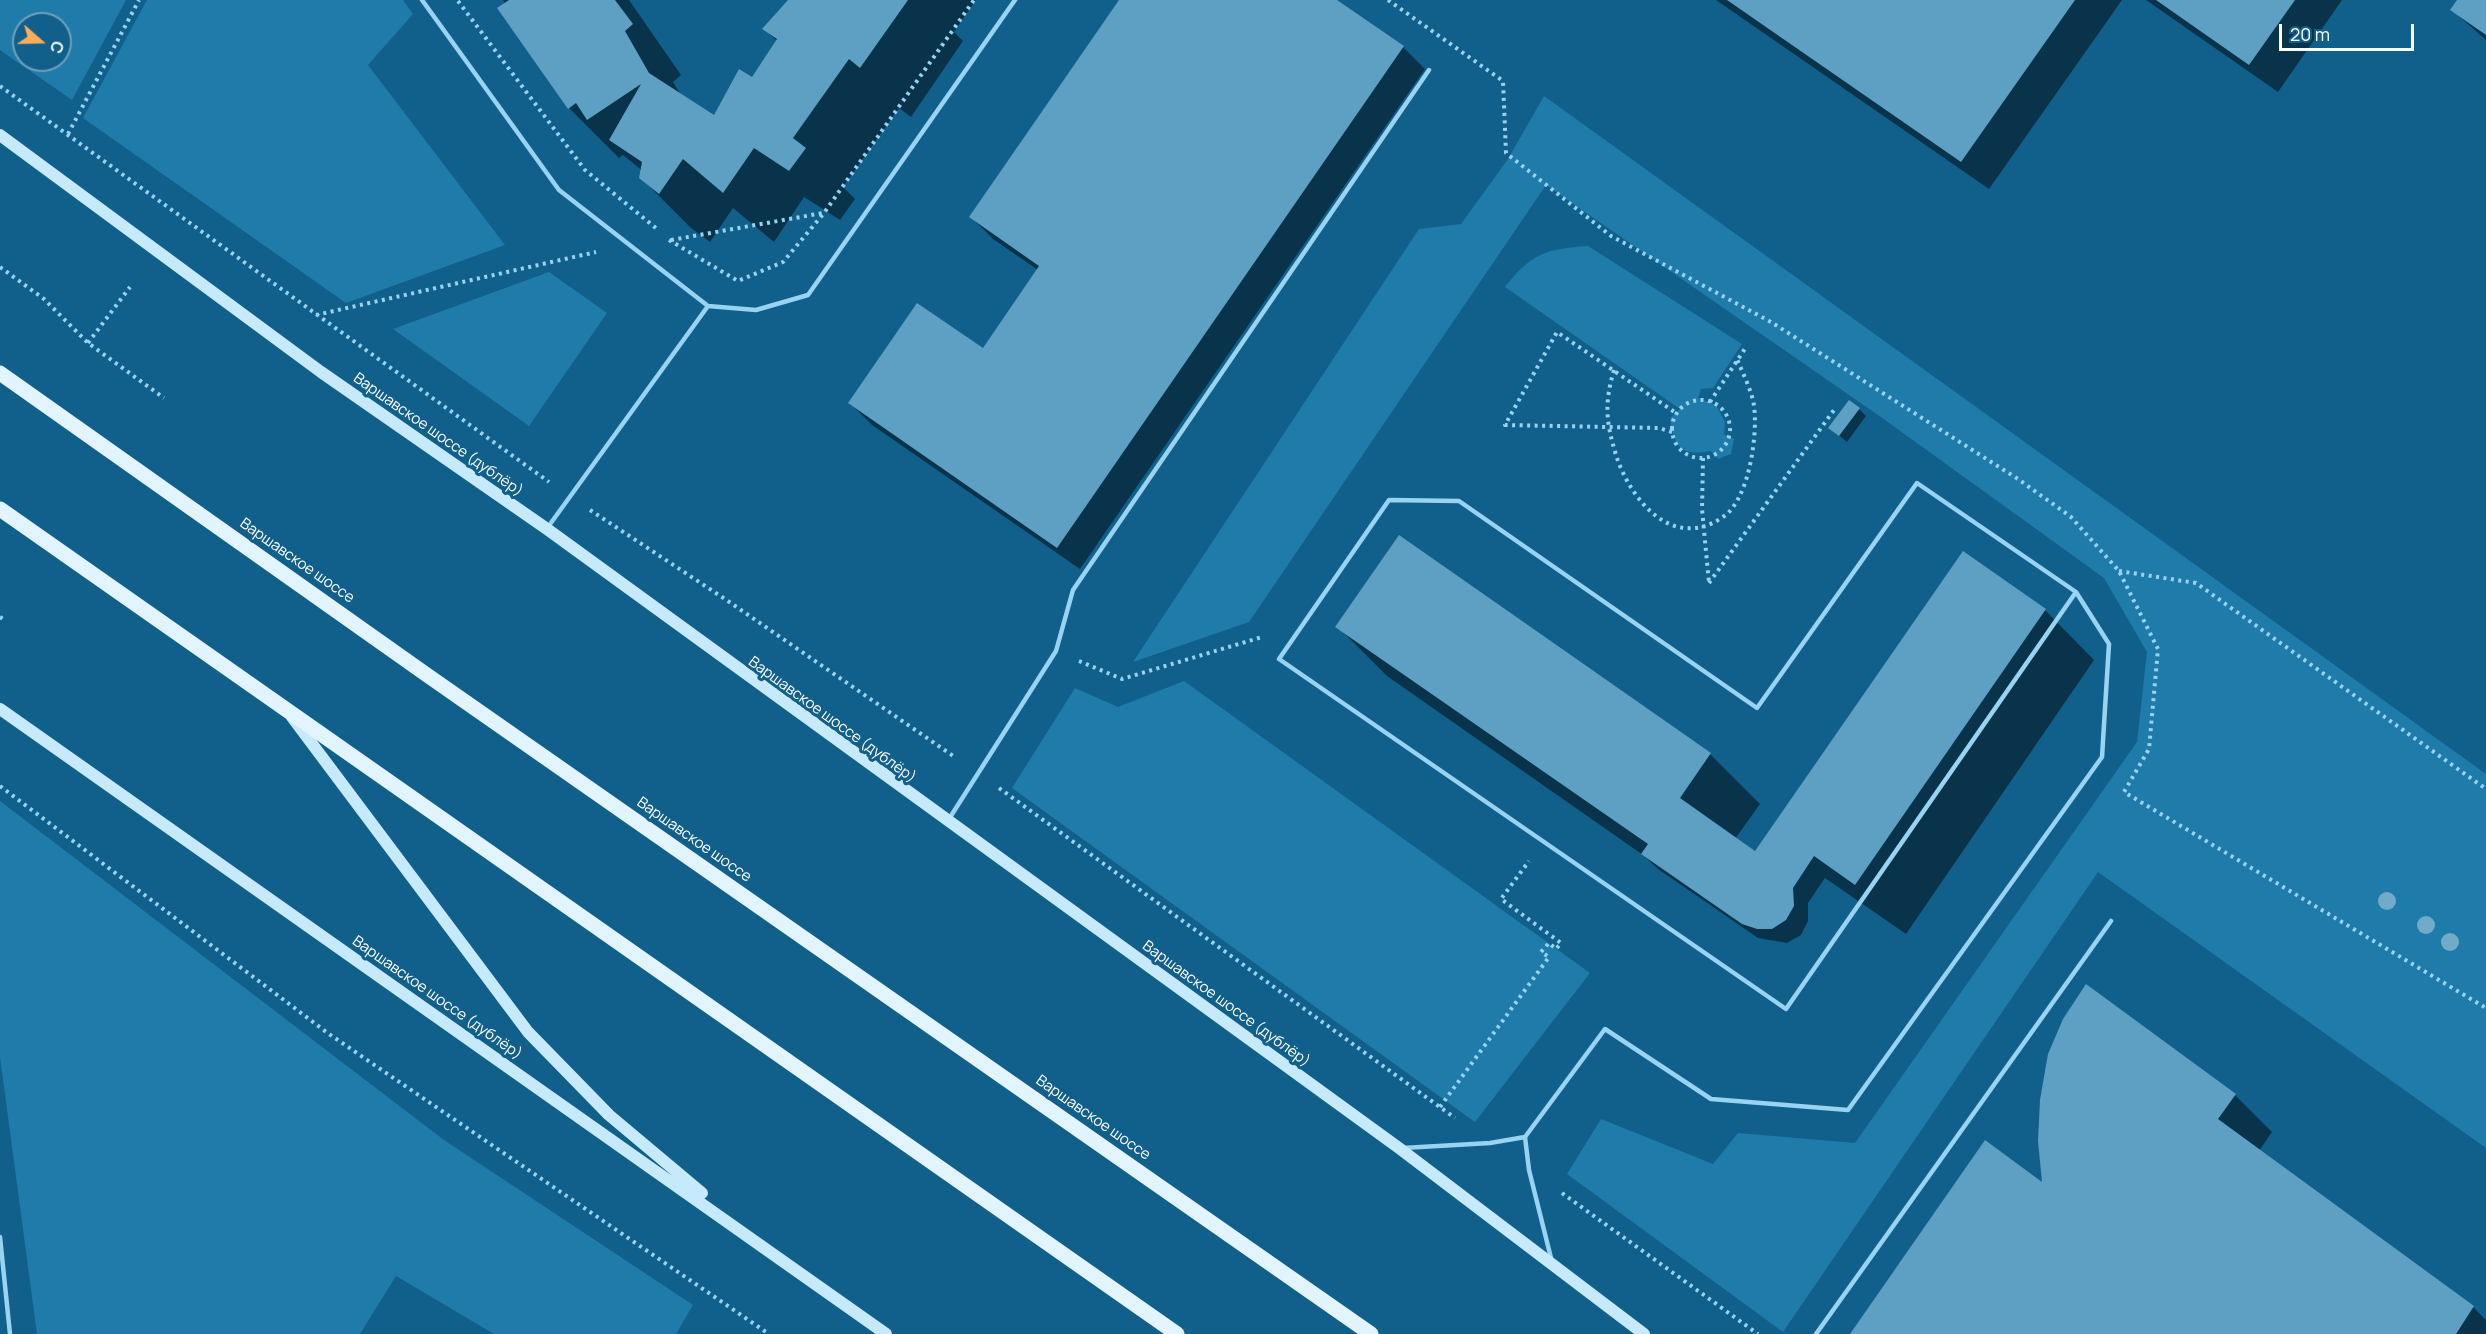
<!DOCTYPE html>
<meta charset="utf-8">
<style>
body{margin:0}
#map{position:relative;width:2486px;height:1334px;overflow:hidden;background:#11608c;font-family:Manrope,sans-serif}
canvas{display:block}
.north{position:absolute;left:12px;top:12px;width:60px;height:60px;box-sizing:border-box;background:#11608c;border:2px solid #70a0ba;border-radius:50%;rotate:110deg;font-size:16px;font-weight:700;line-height:24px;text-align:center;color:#fff}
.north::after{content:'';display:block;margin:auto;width:21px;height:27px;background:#ffac58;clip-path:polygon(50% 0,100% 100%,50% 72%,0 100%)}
.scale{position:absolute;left:2279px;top:24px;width:135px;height:27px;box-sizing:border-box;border:3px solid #fff;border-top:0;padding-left:8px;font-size:18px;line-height:21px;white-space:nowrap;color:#fff;-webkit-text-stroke:4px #11608c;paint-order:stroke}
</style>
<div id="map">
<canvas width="2486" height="1334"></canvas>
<div class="north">С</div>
<div class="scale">20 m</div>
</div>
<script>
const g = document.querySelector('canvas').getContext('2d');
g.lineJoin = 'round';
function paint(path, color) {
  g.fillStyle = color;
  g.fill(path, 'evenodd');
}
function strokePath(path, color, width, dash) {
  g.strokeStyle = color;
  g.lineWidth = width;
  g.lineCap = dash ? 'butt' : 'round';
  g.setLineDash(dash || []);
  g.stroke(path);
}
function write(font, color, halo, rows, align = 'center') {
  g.font = font + ' Manrope,sans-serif';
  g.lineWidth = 6;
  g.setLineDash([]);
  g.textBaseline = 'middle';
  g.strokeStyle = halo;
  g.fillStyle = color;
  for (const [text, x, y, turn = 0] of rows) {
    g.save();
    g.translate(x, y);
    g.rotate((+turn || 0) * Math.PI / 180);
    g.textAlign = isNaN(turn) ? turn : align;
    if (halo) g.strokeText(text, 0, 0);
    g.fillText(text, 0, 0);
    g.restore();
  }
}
paint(new Path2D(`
 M0,0H126L72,100L0,50ZM24,24H60V60H24Z
 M147,0H403L413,14L368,65L505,245L346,303L83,118Z
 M1544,96L2486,774V1148L2098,872L1783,1332L1567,1174L1601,1119L1713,1164L1738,1133L1855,1143L2137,742L2147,652L2104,578L1878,415L1546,185L1249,622L1133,662L1419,229L1461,224L1508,159Z
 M1588,246L1742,344L1713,388L1701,389L1698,398L1716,405L1725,422L1724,434L1734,439L1731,454L1718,459L1711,451C1681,457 1674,447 1670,418L1680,409L1505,287C1532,253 1545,249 1588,246Z
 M549,272L607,313L529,426L393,329Z
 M1184,681L1590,973L1475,1122L1012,788L1075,688L1118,707Z
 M0,801L444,1140L693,1305L676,1334H494L396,1276L360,1334H37L0,1057Z`), '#1f7ba9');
paint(new Path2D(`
 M503,0H629L681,75L673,82L681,95L715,117L752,79L777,41L764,29L790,0H976L954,32L963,41L911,117L899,108L843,187L855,199L840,220L804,197L774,242L733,208L710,242L691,228L641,178L642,171L639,168L623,155L619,158L569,108Z
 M1121,0H1334L1403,47L1425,69L1080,569L872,425L850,403L984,350L1038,270L993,239L971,217Z
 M1716,0H2122L1989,189Z
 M2146,0H2342L2278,92Z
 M2459,0H2486V40L2452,10Z
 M1859,409L1866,416L1847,442L1830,428Z
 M2045,610L2094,660L1906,934L1825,878L1808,903V921L1801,935L1787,943L1758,938L1658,869L1643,855L1387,676L1337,626L1710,754L1760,804L1735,839L1755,853Z
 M2235,1095L2272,1132L2259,1151L2473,1307L2486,1320V1334H1852L2044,1185Z`), '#0007');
paint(new Path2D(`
 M509,0H615L633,24L625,31L649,73L714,115L739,69L752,77L777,39L762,29L788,0H908L860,68L849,59L793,138L806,148L789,171L754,148L723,193L683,159L659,194L639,178L642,162L609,140L641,84L587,120L576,103L568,109L497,8Z
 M1119,0H1337L1404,46L1057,548L848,403L917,303L983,348L1039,266L969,217Z
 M1727,0H2075L1961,162Z
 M2156,0H2295L2249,65Z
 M2457,0H2486V35L2450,10Z
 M1849,400L1860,408L1839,436L1828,428Z
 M1399,535L1711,753L1680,798L1755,851L1963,551L2046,609L1855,885L1814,856L1793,888L1794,906L1786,920L1772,929H1757L1742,924L1641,854L1648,844L1335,627Z
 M2086,984L2236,1094L2218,1119L2474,1306L2456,1334H1850L1985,1140L2042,1182L2038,1141L2040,1100L2048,1054L2063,1019Z`), '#5da0c3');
strokePath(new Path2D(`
 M1388,0L1503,81L1506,153L1611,236L1771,322L2018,479L2071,517L2119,571L2158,649L2149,749L2124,792L2486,1008
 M458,1L585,170L657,229
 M0,86L549,482
 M68,134L139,0
 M669,240L738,281L783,262L824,213L974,0
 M671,240L823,213
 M0,267L44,299L88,343L164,398
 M316,315L596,252
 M88,343L130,287
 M1614,370C1604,404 1606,422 1616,455C1630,499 1672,552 1723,517C1749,500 1758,435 1754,406C1752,391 1743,374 1737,359
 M1672 429a29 29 0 1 1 58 0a29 29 0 1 1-58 0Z
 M1710,402L1746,347
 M1672,432L1659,428L1505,425L1557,332L1676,413
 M1703,458L1702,509L1709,583
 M590,510L728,601L956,758
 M2119,571L2196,583L2486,789
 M1709,583L1834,410
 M0,617L3,619
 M1079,661L1122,679L1262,637
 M0,786L329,1034L769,1334
 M999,788L1455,1118
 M1440,1107L1549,957L1541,952L1549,943L1556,949L1561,943L1501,899L1529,861
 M1562,1193L1758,1334`), '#98d3f2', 4, [3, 4.5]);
strokePath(new Path2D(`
 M422,0L559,190L708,306
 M548,527L708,306L756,310L808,295L1015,0
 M949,819L1056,651L1073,590L1429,70
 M1403,1148L1490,1143L1525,1137
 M0,1237L10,1334
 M1551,1258L1529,1170L1525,1137L1605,1029L1711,1099L1848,1110L2102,757L2109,644L2076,592L1917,483L1757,708L1459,501L1389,500L1279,659L1786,1009L2076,592
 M1816,1334L2111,921`), '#98d3f2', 4.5);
strokePath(new Path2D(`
 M0,135L321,372L547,529L1399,1148L1644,1334
 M0,709L886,1334
 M292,717L528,1032L609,1115L702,1193`), '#c6e9fc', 12);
strokePath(new Path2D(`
 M0,373L427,675L1371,1334
 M0,509L1177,1334`), '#e2f4ff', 15);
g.fillStyle = '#71abca';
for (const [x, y] of [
 [2387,901],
 [2426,925],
 [2450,942]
]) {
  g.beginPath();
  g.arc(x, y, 9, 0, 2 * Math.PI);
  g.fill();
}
write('15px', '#fff', '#11608c', [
 ["Варшавское шоссе (дублёр)",438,435,35],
 ["Варшавское шоссе",297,561,35],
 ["Варшавское шоссе (дублёр)",832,720,36],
 ["Варшавское шоссе",694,840,35],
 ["Варшавское шоссе (дублёр)",437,998,35],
 ["Варшавское шоссе (дублёр)",1226,1004,36],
 ["Варшавское шоссе",1093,1118,35]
]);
</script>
